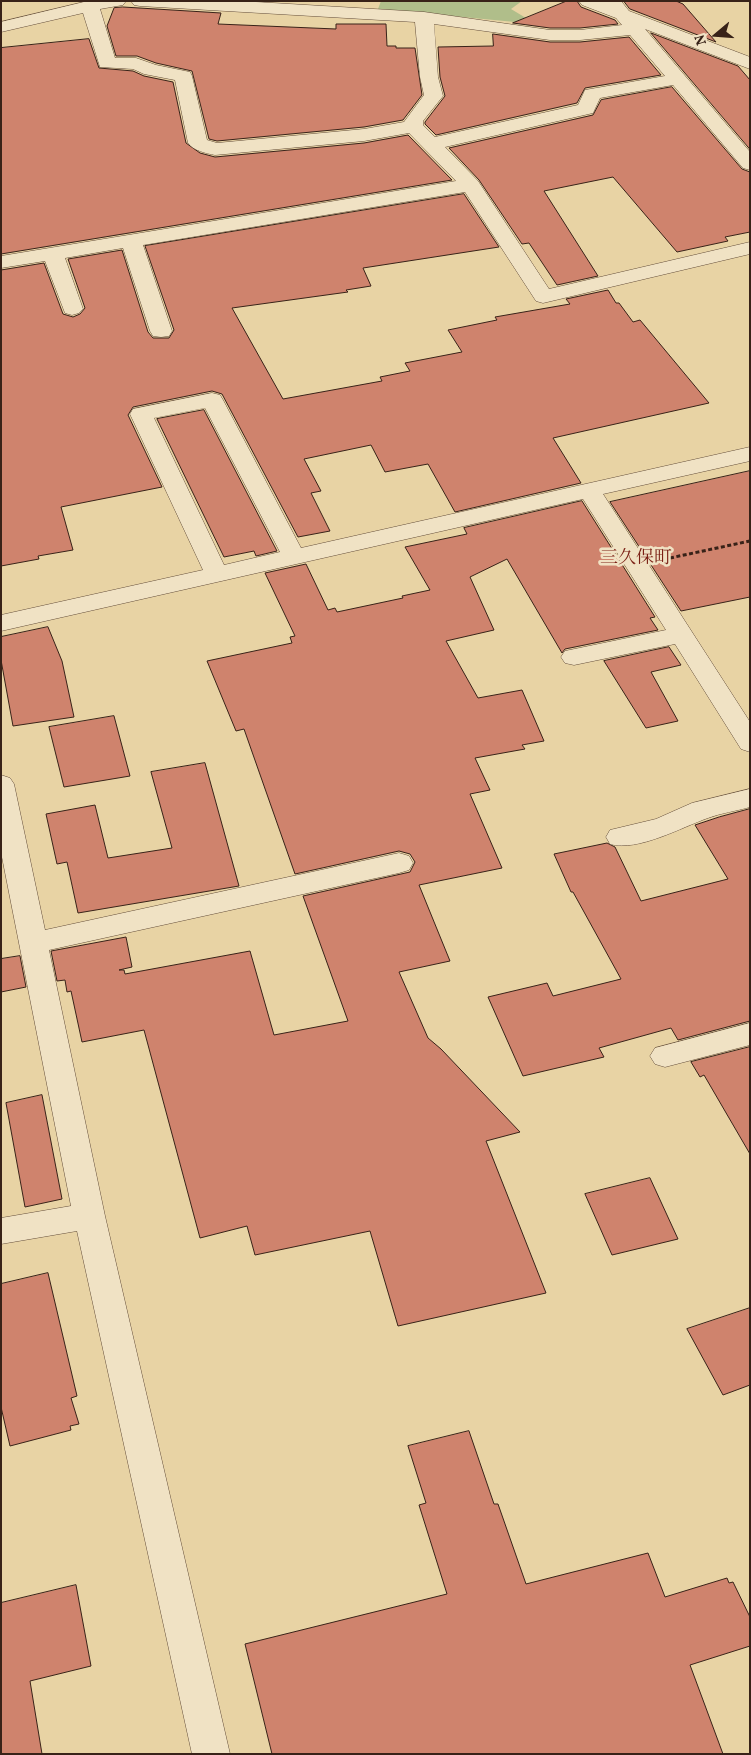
<!DOCTYPE html>
<meta charset="utf-8">
<style>
body{margin:0}
#map{position:relative;width:751px;height:1755px;overflow:hidden;background:#e8d3a4;font-family:Vollkorn,serif}
canvas{display:block}
.frame{position:absolute;inset:0;border:2px solid #382218;pointer-events:none}
.north{position:absolute;left:691px;top:10px;width:50px;height:50px;-webkit-text-stroke:4px #f0e2c4;paint-order:stroke;rotate:252deg;font-size:14px;font-weight:700;line-height:20px;text-align:center;color:#382218}
.north::after{content:'';display:block;margin:auto;width:18px;height:22px;background:#382218;clip-path:polygon(50% 0,100% 100%,50% 72%,0 100%)}
</style>
<div id="map">
<canvas width="751" height="1755"></canvas>
<div class="frame"></div>
<div class="north">N</div>
</div>
<script>
const g = document.querySelector('canvas').getContext('2d');
g.lineJoin = 'round';
function paint(path, color) {
  g.fillStyle = color;
  g.fill(path, 'evenodd');
}
function strokePath(path, color, width, dash) {
  g.strokeStyle = color;
  g.lineWidth = width;
  g.lineCap = dash ? 'butt' : 'round';
  g.setLineDash(dash || []);
  g.stroke(path);
}
function write(font, color, halo, rows, align = 'center') {
  g.font = font + ' Vollkorn,"Noto Serif JP",serif';
  g.lineWidth = 5;
  g.setLineDash([]);
  g.textBaseline = 'middle';
  g.strokeStyle = halo;
  g.fillStyle = color;
  for (const [text, x, y, turn = 0] of rows) {
    g.save();
    g.translate(x, y);
    g.rotate((+turn || 0) * Math.PI / 180);
    g.textAlign = isNaN(turn) ? turn : align;
    if (halo) g.strokeText(text, 0, 0);
    g.fillText(text, 0, 0);
    g.restore();
  }
}
paint(new Path2D(`
 M381,1H522L511,9L536,24L378,9Z`), '#b0be8a');
const building = new Path2D(`
 M567,1H577L581,7L615,20L618,24L580,28H550L513,23Z
 M624,1H676L683,4L716,42L630,9Z
 M123,7L221,13L218,24L336,29V24H386L387,46H396V48H415L422,95L403,120L364,127L217,141L209,139L192,71L156,63L137,56H116L107,26L114,8Z
 M651,33L738,66L750,80V149Z
 M493,34L550,42H580L629,37L661,75L585,88L577,103L436,135L425,124V122L445,96L440,77L438,47L493,46Z
 M89,39L99,68L133,71L144,76L173,82L186,143L200,153L215,157L364,143L408,135L452,180L1,254V48Z
 M672,87L742,169L750,172V232L725,237L728,241L677,252L613,177L544,191L598,276L557,285L529,243L522,244L479,180L449,148L593,115L601,100Z
 M464,194L499,247L363,268L371,286L346,290L348,292L232,308L283,399L382,381L380,377L410,371L405,363L462,352L448,330L497,320L495,317L570,304L566,299L608,290L616,303H619L633,322L640,320L709,403L553,438L581,483L455,512L428,464L385,472L371,445L304,459L321,491L311,493L330,531L298,537L222,394L212,391L133,407L128,415L162,487L61,507L73,550L38,556L39,559L1,566V270L44,263L63,314L73,317L80,314L85,308L68,259L122,250L148,332L153,338H169L174,330L145,246Z
 M204,410L277,551L256,556L254,551L224,557L157,419Z
 M750,471V597L681,611L610,502Z
 M582,501L655,617L650,618L658,630L565,649L562,653L507,559L470,577L494,630L446,641L478,698L522,690L544,741L522,745L525,749L475,758L490,790L470,794L502,868L419,885L450,961L399,972L428,1038L441,1049L520,1132L486,1141L546,1293L398,1326L370,1231L255,1255L247,1226L200,1238L144,1030L82,1042L71,991L67,992L65,980L57,981L51,951L126,937L132,967L119,970H124L125,974L250,951L274,1035L348,1021L303,896L410,872L415,862L410,854L399,851L295,874L244,729L236,731L207,661L292,643L290,637L295,636L265,573L306,564L328,610L335,608L337,612L403,598L402,596L430,590L405,547L467,534L464,528Z
 M48,627L62,661L74,717L13,726L1,660V637Z
 M669,647L681,665L651,672L678,721L646,728L604,661Z
 M114,716L130,776L64,787L49,727Z
 M205,763L239,886L78,913L67,862L57,864L46,814L95,805L108,858L172,848L151,772Z
 M750,809V1021L678,1040L671,1028L599,1048L604,1057L523,1076L488,997L547,983L553,996L621,979L573,892H571L554,854L607,843L615,847L641,901L728,879L695,825L719,817Z
 M20,956L26,987L1,992V959Z
 M750,1047V1154L704,1075L700,1077L691,1062Z
 M42,1095L62,1199L25,1207L6,1103Z
 M650,1178L678,1239L612,1255L585,1194Z
 M48,1273L77,1396L71,1398L79,1424L70,1426L71,1430L10,1446L1,1407V1284Z
 M750,1308V1385L723,1395L687,1329Z
 M469,1431L494,1504H498L526,1584L648,1553L665,1597L727,1578L729,1583L733,1582L750,1617V1646L690,1665L723,1754H272L245,1644L447,1594L419,1505L426,1503L408,1446Z
 M76,1585L91,1666L30,1681L42,1754H1V1603Z`);
paint(building, '#cf836d');
strokePath(building, '#382218', 1);
const minor = new Path2D(`
 M88,1H126L123,5L100,9L115,58H136L156,65L190,72L192,76L207,140L217,143L364,129L404,122L424,95L420,77L415,22L140,6L134,5L131,1H239L424,12L550,30H580L622,25L616,18L582,5L579,1H621L629,11L750,57V69L645,29L750,152V170L743,168L673,85L600,98L593,113L445,147L478,181L549,289L750,242V254L543,303L536,301L465,192L143,245L172,331L169,336L161,337L153,336L150,331L123,248L65,258L83,309L79,313L72,315L65,313L45,261L1,268V256L456,181L409,133L364,141L215,155C206,153 194,151 188,143L175,80L144,74L133,69L100,67L83,13L1,32V22ZM434,24L550,40H580L630,35L665,76L585,90L578,105L435,137L423,125V121L443,96L438,77Z
 M212,393L220,395L223,400L301,548L750,447V461L603,494L750,722V752L741,749L675,644L574,665L565,663L561,657L565,651L666,630L583,499L1,631V615L203,570L130,414L133,409ZM205,408L280,552L224,565L154,418Z
 M1,775L10,778L14,784L45,930L399,853L409,856L413,863L409,870L399,873L49,950L105,1216L230,1754H192L77,1231L1,1244V1218L71,1206L1,852Z
 M750,789V807C736,811 721,813 708,818C682,827 638,852 610,844L606,837L610,830L656,819L692,803Z
 M750,1023V1045L665,1067L655,1064L650,1056L655,1048Z`);
strokePath(minor, '#644e3b', 1);
strokePath(new Path2D(`
 M670,558L750,541`), '#382218', 3, [4, 2.5]);
paint(minor, '#f0e2c4');
write('18px', '#7a1f14', '#f0e2c4', [
 ["三久保町",636,560]
]);
</script>
